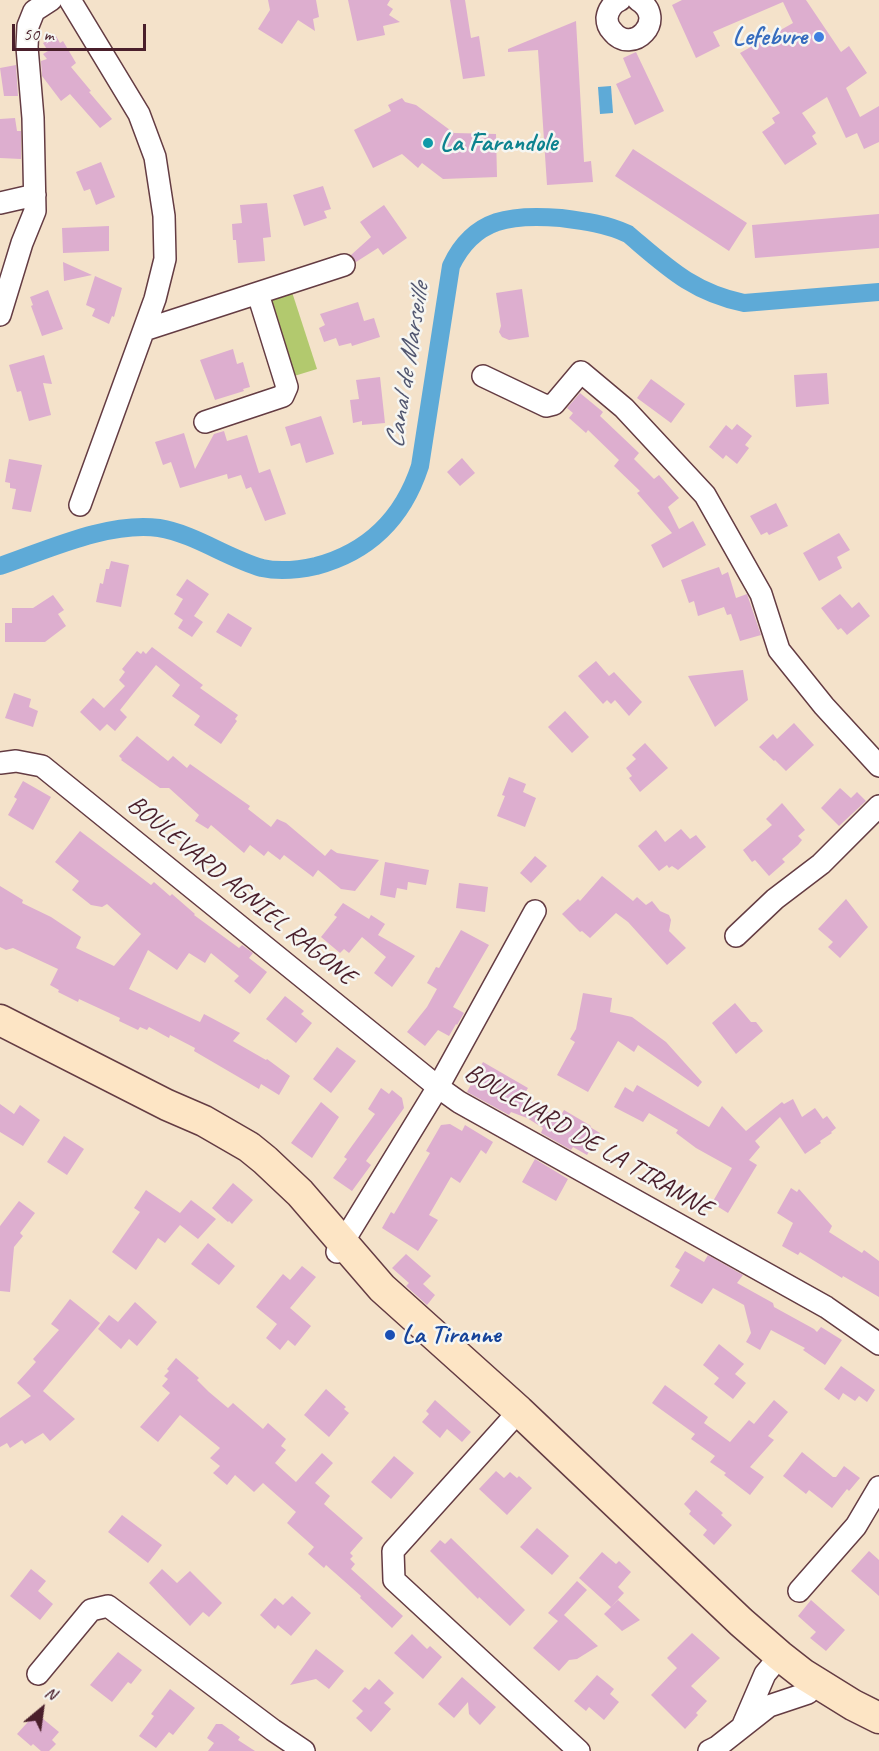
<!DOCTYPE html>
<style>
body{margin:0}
#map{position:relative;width:879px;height:1751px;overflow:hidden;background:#f4e2ca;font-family:Caveat,sans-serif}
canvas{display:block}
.north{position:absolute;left:12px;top:1679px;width:60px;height:60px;-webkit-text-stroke:4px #f6f6f2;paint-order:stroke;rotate:29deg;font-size:16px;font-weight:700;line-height:24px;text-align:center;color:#4a1f2b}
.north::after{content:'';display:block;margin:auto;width:21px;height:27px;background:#4a1f2b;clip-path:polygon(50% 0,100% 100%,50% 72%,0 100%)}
.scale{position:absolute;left:12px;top:24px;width:134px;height:27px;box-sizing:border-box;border:3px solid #4a1f2b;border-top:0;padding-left:8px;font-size:18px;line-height:21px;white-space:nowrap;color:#4a1f2b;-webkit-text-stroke:4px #f6f6f2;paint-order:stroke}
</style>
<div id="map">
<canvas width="879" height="1751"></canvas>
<div class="north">N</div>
<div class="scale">50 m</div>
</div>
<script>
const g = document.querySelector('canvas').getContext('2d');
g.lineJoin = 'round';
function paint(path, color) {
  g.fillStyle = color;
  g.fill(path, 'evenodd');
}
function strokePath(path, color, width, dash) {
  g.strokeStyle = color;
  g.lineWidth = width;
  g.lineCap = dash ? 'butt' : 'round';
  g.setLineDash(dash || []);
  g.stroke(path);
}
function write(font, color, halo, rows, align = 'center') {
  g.font = font + ' Caveat,sans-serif';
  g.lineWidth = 5;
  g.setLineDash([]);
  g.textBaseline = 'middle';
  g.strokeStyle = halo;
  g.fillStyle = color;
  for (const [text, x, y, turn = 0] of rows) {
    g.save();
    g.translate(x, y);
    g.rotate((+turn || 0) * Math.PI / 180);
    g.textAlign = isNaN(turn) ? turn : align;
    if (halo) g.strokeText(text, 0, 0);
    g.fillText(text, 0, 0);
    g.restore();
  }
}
paint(new Path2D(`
 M291,289L317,369L291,377L265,296Z`), '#b2c96e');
paint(new Path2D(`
 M611,86L613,113L600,114L598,87Z`), '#5eaad7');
strokePath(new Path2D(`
 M0,566C47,550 109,521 159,528C195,534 227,558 262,568C280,572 298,570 316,566C369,552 403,518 420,466L451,266C474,217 513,214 561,218C584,221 607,224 628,234C667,267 692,292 744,303L879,292`), '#5eaad7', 18);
paint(new Path2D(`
 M268,0H316L319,17L313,19L315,31L298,20L282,44L258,29L270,10Z
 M348,0H390L387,5L393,9L389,15L400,22L383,26L385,35L357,41Z
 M450,0H465L471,38L479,36L485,76L463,79Z
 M682,0H806L841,52L849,46L867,73L846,88L860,117L879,106V142L864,149L857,133L846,138L827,97L802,113L816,133L812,136L817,144L785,165L762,132L775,123L772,118L780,113L740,53L793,23L783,2L713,32L720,46L696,58L672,5Z
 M576,21L584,162L591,161L593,182L547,185L538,50L508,52V49Z
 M56,36L60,43L63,41L76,63L71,67L91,91L89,92L112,119L100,128L70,94L61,101L42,76L41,61L47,59L43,54L48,51L43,43Z
 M636,52L664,111L635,125L616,84L631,77L623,58Z
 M16,65L18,96H4L0,68Z
 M402,98L405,102L416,105L454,133L496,134L497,177L443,179L422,163L418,168L402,154L373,168L354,130L391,111L388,105Z
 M15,118L17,131H21V159L0,158V119Z
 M633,149L747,223L729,251L615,176Z
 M101,162L115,197L96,205L90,189L84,191L76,172Z
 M323,186L331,209L324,211L327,218L304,226L293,195Z
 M267,203L271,237L263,238L265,261L238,263L236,240H233L232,224L242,223L240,205Z
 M384,205L407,238L383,255L378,248L356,262L351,255L371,237L360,222Z
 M879,214V248L755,258L752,225Z
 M109,226V251L63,253L62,228Z
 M63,262L92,275L64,281Z
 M95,276L122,288L114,317L112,316L109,324L92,316L95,309L86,305Z
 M522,289L529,337L509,340L502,337L499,332L501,326L496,293Z
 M48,290L63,329L42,336L31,306L33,305L30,297Z
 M358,302L364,321L374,318L380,337L352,346L351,343L339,346L336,338L324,342L319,328L325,325L320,314Z
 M233,349L237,364L243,362L250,387L243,389L244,391L215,400L200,360Z
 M44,355L52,384L43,383L51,415L29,421L21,391L17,392L9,365Z
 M827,373L829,404L796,407L794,375Z
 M380,377L385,423L362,425V421L353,423L350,400L359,399L356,380Z
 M651,379L685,404L671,423L637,398Z
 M580,393L603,412L600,416L639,453L634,459L654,479L659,475L679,498L668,507L679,529L693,521L706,545L663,568L651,545L672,533L637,493L640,491L614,466L619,460L588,430L586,433L569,418L573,413L567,408Z
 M321,416L334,454L306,463L300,443L291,446L285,427Z
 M737,424L752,436L745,445L749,448L737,464L726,455L723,459L709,447L726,425L732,430Z
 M224,431L227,441L247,435L259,473L270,469L286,514L265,521L251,487L246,489L241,475L228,479L227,474L180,488L171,462L163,465L155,442L184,433L195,469L214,434Z
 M462,458L475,473L460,486L447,472Z
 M9,459L42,465L31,512L12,509L16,489L10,488V483L5,482Z
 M776,503L788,526L769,535L767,532L761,535L750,516Z
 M839,533L850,550L837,557L842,568L819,581L803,553Z
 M111,561L129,565L121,607L96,602L100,583L103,584L106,569H109Z
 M719,567L722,575L728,572L736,598L747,594L761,635L740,641L731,614L727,615L724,607L698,616L694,601L689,603L681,580Z
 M187,579L209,594L194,616L203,622L192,637L178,628L183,620L174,614L183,599L176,595Z
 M840,594L852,608L859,602L870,616L847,635L841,628L838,630L821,608Z
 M53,595L64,610L58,614L66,626L45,642H5V623H12V608H33Z
 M228,613L252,628L241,647L216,632Z
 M152,647L203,685L200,688L238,715L235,719L237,721L221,744L194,725L200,716L172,696L180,685L156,665L120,710L127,717L115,731L107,724L100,731L80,712L93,698L104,708L125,686L119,680L125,672L122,669L137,651L141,654L143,651L146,654Z
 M596,661L609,676L614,672L642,702L629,716L615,700L611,704L607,700L603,704L578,676Z
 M743,670L748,700L715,727L688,676Z
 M14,693L31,699L29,707L38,711L33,727L5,718Z
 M565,711L589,737L572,753L548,727Z
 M794,723L814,745L786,771L775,760L774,761L759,747L773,734L777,739Z
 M137,736L168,761L173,756L187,768L190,764L250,806L248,809L271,827L277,819L286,823L325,856L331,849L337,853L379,860L355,891L341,889L318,870L313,877L284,855L280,860L268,851L264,856L250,845L244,853L211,825L208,829L195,821L199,815L169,788H160L121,760L122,759L119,756Z
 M645,743L668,768L640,792L629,778L632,776L626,768L636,759L632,755Z
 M509,777L526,784L523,792L536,798L525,827L497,816L505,796L502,795Z
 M23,781L51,797L33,830L8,815L17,799L14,797Z
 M840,788L851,798L857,792L866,801L839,826L821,808Z
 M782,803L805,830L798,836L802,840L798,845L782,859L785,862L769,876L755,860L752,862L743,850L772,825L766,819Z
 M681,829L690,839L696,835L706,847L678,870L672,866L669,868L667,865L659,871L638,846L656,830L665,842Z
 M80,831L151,885L154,882L170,896L172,894L195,914L194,915L239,948L242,945L253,953L249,958L267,972L250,994L234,981L239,976L211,953L205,963L189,953L177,970L148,950L129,989L200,1022L204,1014L240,1033L233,1041L266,1060L267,1059L290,1076L279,1095L261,1084L259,1089L194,1051L195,1048L170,1035L169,1038L149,1027L147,1030L140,1027L138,1030L119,1021L120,1018L79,999L78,1002L58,992L59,990L50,985L58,969L13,948L6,950L0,947V886L23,900L22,903L51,917L81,937L76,948L114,966L141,934L107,904L102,907L91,905L72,890L79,881L55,862Z
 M535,856L547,866L531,883L520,873Z
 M385,862L429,870L426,885L408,882L407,890L397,888L395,898L380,895Z
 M602,876L633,901L637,897L646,905L652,901L660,911L669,915L671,920L669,931L686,948L667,965L628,922L616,913L590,938L582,931L580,932L562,914L578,899L580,901Z
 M459,883L488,887L485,912L456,908Z
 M846,899L868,927L840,958L828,947L833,942L818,929Z
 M343,903L369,919L371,915L385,924L378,935L415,956L392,987L374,973L386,957L362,937L349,953L344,949L340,953L321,937L337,917L334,915Z
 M461,930L489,945L453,1007L464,1013L457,1025L456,1024L449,1036L438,1030L425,1046L407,1032L427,1007L437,989L427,983L436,967L439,968Z
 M583,993L612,998L610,1012L632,1017L666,1042L702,1082L698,1087L638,1045L634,1052L618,1041L588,1092L557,1075L575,1042L570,1039L576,1029Z
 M285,996L304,1011L301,1014L312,1023L296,1043L266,1019Z
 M735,1003L751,1022H756L763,1031L736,1054L712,1023Z
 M337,1047L356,1061L331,1093L313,1079Z
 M483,1062L528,1088L523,1096L559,1119L564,1110L591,1126L590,1127L600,1133L587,1155L573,1147L571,1150L541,1133L543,1128L527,1118L511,1112L509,1115L467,1092Z
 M637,1085L709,1127L722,1106L746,1131L782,1102L784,1104L793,1099L802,1117L815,1108L823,1119L827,1116L836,1128L831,1132L832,1133L820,1141L821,1143L805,1154L780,1117L755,1141L760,1147L749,1160L757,1165L728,1213L712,1203L732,1168L696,1148L676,1133L678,1130L649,1113L643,1122L614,1107L625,1087L633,1092Z
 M381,1088L389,1094L392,1090L402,1098L404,1108L366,1161L371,1165L352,1191L333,1178L347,1159L344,1157L375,1114L368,1109Z
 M321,1102L339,1117L312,1158L291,1143Z
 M0,1104L14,1114L20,1105L40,1120L23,1146L0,1132Z
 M450,1124L462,1131L465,1125L493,1142L486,1154L481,1150L460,1183L451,1177L429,1215L438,1220L418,1251L382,1228L391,1212L394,1214L430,1153L426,1151L441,1125Z
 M64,1136L84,1149L67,1175L47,1162Z
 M535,1159L568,1179L556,1201L522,1182Z
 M233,1183L253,1200L232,1224L229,1221L228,1222L212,1208Z
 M791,1188L797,1192L799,1189L832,1226L829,1232L862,1253L864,1250L879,1261V1297L843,1276L842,1278L800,1252L798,1255L782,1246L793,1223L777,1213Z
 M146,1190L180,1213L191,1200L216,1219L198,1239L180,1225L165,1243L158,1238L136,1270L112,1252L140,1212L134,1208Z
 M19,1201L35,1213L20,1233L23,1236L14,1247L10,1292L0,1291V1226Z
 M208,1243L235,1266L219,1285L191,1264Z
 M685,1251L704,1262L708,1255L743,1275L737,1283L773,1303L774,1307L814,1329L817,1332L821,1327L842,1340L825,1365L803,1350L805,1348L771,1330L760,1350L746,1342L751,1333L744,1305L713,1288L702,1304L670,1286L680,1270L675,1267Z
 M406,1254L431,1276L423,1284L435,1295L427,1305L406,1286L409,1283L392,1268Z
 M302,1266L316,1277L290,1308L311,1326L295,1346L288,1340L280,1350L266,1338L277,1324L256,1307L283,1274L290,1280Z
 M70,1299L100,1323L43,1391L75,1419L50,1441L43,1433L25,1444L22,1440L10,1448L7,1443L0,1447V1418L31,1396L17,1383L36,1362L33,1359L59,1330L51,1324Z
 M135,1302L157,1322L137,1346L129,1339L121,1349L98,1329L109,1315L118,1322Z
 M719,1344L744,1364L735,1374L746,1383L733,1399L714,1384L719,1378L703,1365Z
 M176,1358L199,1378L197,1380L209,1392L228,1408L233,1403L263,1429L268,1423L286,1439L281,1446L286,1450L275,1463L296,1482L322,1453L333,1463L315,1483L330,1496L324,1504L363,1538L350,1553L353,1556L350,1559L355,1564L351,1569L403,1616L392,1628L360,1598L361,1596L326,1565L324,1568L308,1554L314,1547L287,1523L296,1512L263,1483L254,1492L235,1475L227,1485L213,1473L220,1466L210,1458L220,1448L180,1415L158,1442L140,1427L170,1393L162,1386L168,1379L164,1376L169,1371L167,1369Z
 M841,1366L875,1390L867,1402L859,1396L855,1401L843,1393L839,1400L824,1389Z
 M665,1385L708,1417L704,1423L730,1442L749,1420L754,1424L774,1400L788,1412L768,1436L774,1440L750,1467L764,1477L750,1495L724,1475L726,1473L710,1462L715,1456L691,1439L695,1434L652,1403Z
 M326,1389L346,1407L344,1409L349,1413L329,1437L304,1415Z
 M435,1400L471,1432L462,1442L447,1429L440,1438L422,1422L429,1414L426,1411Z
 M802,1452L833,1477H836L844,1466L860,1478L849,1491L847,1489L832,1508L809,1490L806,1494L783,1476Z
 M394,1456L414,1473L391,1499L371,1482Z
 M496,1471L504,1478L510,1472L517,1478L519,1476L532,1488L507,1515L479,1489Z
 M696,1490L723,1513L721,1515L732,1525L714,1545L703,1535L707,1530L689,1514L691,1511L684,1504Z
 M122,1515L162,1545L148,1563L108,1532Z
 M537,1528L569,1556L552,1575L520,1547Z
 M451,1538L525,1610L510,1626L479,1597L478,1599L430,1551L440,1540L445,1544Z
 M869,1551L879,1560V1596L851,1571Z
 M602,1552L616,1564L619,1561L631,1572L618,1587L624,1593L611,1607L579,1578Z
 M31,1569L46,1581L38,1591L53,1604L40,1620L10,1596Z
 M162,1569L177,1583L190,1571L222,1603L209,1617L203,1612L190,1626L149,1583Z
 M577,1581L587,1590L564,1615L598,1646L577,1659L569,1660L559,1671L533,1648L558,1621L548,1613Z
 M292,1596L311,1613L291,1636L278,1625L275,1629L260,1615L275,1598L283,1605Z
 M618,1600L640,1620L622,1631L604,1614Z
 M811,1600L845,1630L826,1651L810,1638L816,1632L798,1616Z
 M692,1633L720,1658L691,1686L707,1701L696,1713L698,1715L685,1729L651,1695L677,1668L667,1658Z
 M412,1634L427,1649L430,1646L442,1657L423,1679L394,1653Z
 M316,1649L344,1671L329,1689L316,1679L290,1685Z
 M118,1652L142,1670L131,1684L128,1682L112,1702L90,1685Z
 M597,1675L614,1689L610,1694L619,1702L604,1720L589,1707L586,1711L574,1701Z
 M462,1677L496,1707L480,1725L469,1714L468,1702L454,1718L438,1704Z
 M379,1679L394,1693L384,1703L391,1709L371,1732L356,1718L363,1711L352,1701L365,1687L369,1690Z
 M170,1689L195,1708L173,1735L169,1732L156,1748L139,1736L154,1716L151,1714Z
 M36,1713L59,1732L52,1740L56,1744L49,1751H41L33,1744L31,1746L17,1734Z
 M216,1724H222L240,1737L238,1740L255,1751H208L214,1743L207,1738Z`), '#ddaecf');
const minor = new Path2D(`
 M70,0L139,114L155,157L164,216L165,259L155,299L80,505
 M620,0C613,3 608,10 607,18C607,23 609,28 612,31C632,57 669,19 638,0
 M0,203L35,195
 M0,315L22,243L35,211L33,118L27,47L28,26L34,11L51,0
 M144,330L344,265
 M483,376L546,406L554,404L581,372L624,408L705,495L761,594L779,650L824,706L879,766
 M205,422L283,396L287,387L258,294
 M0,763L16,761L42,766L438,1087L535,911
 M736,936L775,899L821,864L879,806
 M337,1252L438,1087L459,1102L826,1307L879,1344
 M519,1411L393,1551L394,1580L579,1751
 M799,1591L856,1526L879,1487
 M38,1674L91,1610L108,1606L273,1730L304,1751
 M743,1725L765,1674L780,1656
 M709,1751L717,1747L769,1706L808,1693`);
const secondary = new Path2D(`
 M0,1020L167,1105L204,1121L249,1147L265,1160L300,1193L382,1288L519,1411L741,1622L780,1656L803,1674L853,1705L879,1718`);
strokePath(minor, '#643c43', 24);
strokePath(secondary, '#643c43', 33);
strokePath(minor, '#fff', 21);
strokePath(secondary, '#fde5c5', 30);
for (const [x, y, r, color] of [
 [819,37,6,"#3f7fe0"],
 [428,143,6,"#0f9aa8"],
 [390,1335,6,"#1a4fb4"]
]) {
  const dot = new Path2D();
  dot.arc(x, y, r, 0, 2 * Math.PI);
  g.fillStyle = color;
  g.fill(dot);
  strokePath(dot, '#f6f6f2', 2);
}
write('bold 26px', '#366cbe', '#f6f6f2', [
 ["Lefebvre",807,37]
], 'right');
write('bold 26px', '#0d838f', '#f6f6f2', [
 ["La Farandole",440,143]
], 'left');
write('26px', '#4a1f2b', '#f6f6f2', [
 ["BOULEVARD AGNIEL RAGONE",241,891,39],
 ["BOULEVARD DE LA TIRANNE",588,1141,30]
]);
write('bold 26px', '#164399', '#f6f6f2', [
 ["La Tiranne",402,1335]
], 'left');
write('italic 27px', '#525770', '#f6f6f2', [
 ["Canal de Marseille",408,366,-81]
]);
</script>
